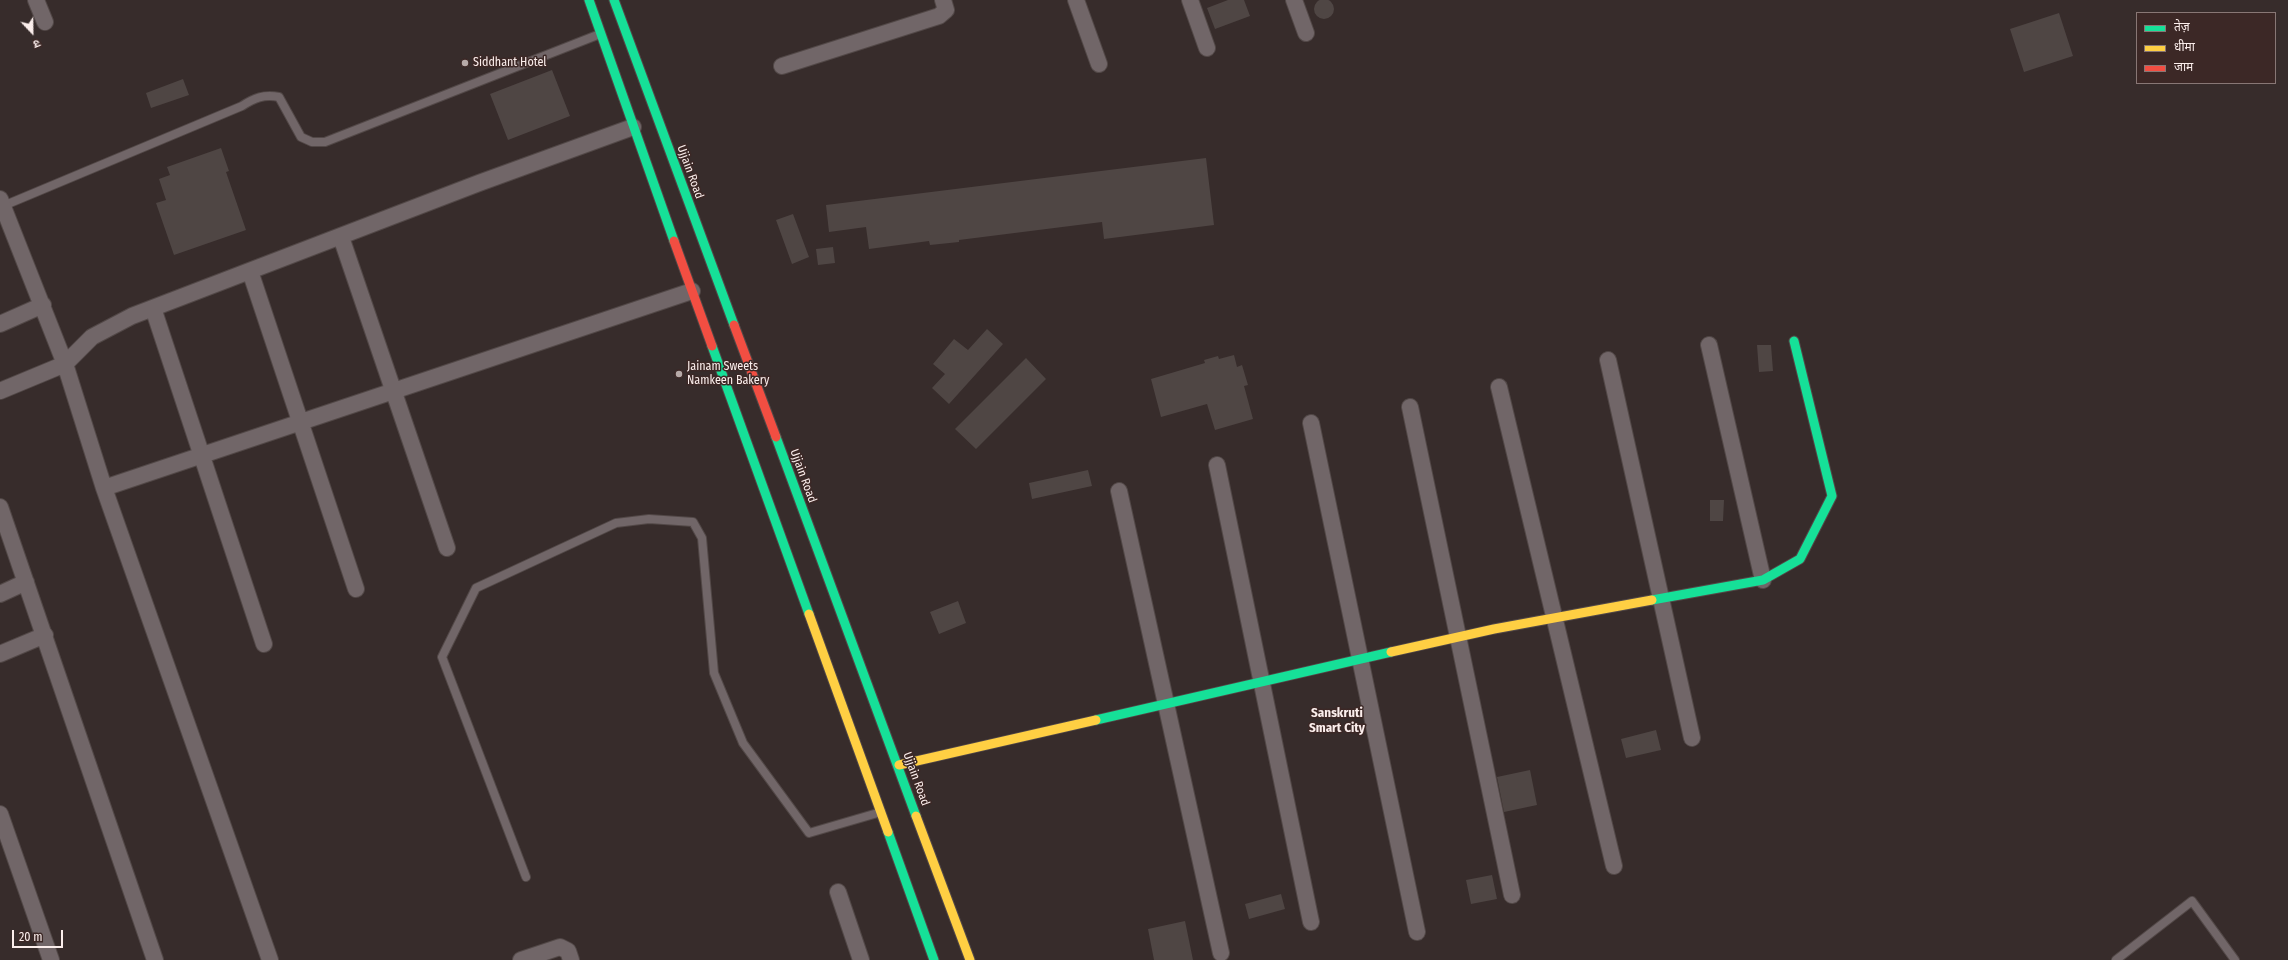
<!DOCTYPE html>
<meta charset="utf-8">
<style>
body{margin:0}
#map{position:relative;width:2288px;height:960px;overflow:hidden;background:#372c2b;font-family:"Fira Sans Condensed","Noto Sans Devanagari",sans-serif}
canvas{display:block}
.legend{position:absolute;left:2136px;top:12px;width:140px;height:72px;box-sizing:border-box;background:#3c2826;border:1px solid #887775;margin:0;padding:5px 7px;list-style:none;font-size:12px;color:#fbeeec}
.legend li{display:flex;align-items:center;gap:8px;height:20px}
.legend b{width:20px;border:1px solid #887775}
.north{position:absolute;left:12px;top:12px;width:40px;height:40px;-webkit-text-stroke:3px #3c2826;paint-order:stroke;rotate:158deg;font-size:11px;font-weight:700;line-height:16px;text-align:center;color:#fbeeec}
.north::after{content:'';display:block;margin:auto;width:14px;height:18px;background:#fbeeec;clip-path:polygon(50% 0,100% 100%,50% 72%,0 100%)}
.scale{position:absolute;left:12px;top:930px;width:51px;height:18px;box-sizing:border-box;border:2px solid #fbeeec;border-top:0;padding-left:5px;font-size:12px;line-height:14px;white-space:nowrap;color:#fbeeec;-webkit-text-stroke:3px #3c2826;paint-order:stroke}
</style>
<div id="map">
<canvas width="2288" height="960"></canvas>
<ul class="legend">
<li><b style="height:5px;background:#16e098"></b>तेज़</li>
<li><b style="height:5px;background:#ffcf43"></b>धीमा</li>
<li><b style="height:5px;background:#f24e42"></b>जाम</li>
</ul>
<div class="north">उ</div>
<div class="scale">20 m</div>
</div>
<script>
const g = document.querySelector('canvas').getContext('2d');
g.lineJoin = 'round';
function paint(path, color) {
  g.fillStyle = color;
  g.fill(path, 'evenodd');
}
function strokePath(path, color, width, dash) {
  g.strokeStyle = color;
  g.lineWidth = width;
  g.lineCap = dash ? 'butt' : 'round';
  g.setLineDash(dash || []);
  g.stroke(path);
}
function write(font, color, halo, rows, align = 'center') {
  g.font = font + ' "Fira Sans Condensed",sans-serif';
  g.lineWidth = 3;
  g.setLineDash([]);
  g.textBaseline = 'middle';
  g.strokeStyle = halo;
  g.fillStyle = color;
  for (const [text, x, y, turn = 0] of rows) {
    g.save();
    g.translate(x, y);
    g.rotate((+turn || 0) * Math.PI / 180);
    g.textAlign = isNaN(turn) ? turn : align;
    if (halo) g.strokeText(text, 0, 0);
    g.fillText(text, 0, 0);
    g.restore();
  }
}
paint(new Path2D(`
 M1314 9a10 10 0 1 1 20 0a10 10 0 1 1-20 0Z
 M1228,0H1244L1250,16L1215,29L1207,8Z
 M2059,13L2073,56L2024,72L2010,29Z
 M552,70L570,116L508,140L490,94Z
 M183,79L189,95L151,108L146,93Z
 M221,148L229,171L226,172L246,230L174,255L156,203L166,200L159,179L170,175L167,167Z
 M1206,158L1214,225L1104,239L1102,222L959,240V242L930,245L929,241L869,249L866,227L829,232L826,205Z
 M793,214L809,257L792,264L776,220Z
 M833,247L835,263L818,265L816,249Z
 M987,329L1003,344L949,404L932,388L945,374L933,364L954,339L968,350Z
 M1757,345H1771L1773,371L1759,372Z
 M1234,355L1237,367L1242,365L1248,385L1244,386L1253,419L1215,430L1207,404L1161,417L1151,379L1205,363L1204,360L1218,356L1219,359Z
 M1026,358L1046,379L976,449L955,429Z
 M1088,470L1092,486L1032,499L1029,483Z
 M1710,500H1724L1723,521H1710Z
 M958,601L966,623L939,634L930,612Z
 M1656,730L1661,750L1626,758L1621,739Z
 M1530,770L1537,805L1504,812L1497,777Z
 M1492,875L1497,899L1471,904L1466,880Z
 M1281,894L1285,909L1249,919L1245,904Z
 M1185,921L1193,960H1154L1148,929Z`), '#4f4644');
const lane = new Path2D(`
 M3,206L242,106C254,98 264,94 279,97L301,137L312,142H325L600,34
 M526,877L442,657L476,588L616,523L649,519L693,522L702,538L714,673L743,743L809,833L881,812
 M2116,960L2192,901L2235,960`);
const street = new Path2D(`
 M36,0L45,22
 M1076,0L1099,64
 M1190,0L1207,48
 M1294,0L1306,33
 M782,66L939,16L946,10L943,0
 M0,199L65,364L92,337L132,316L479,183L633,127
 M341,237L447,548
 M250,271L356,589
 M153,308L264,644
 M0,324L43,305
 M1709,345L1763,580
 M1608,360L1692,738
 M1499,387L1614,866
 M0,391L65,364L104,488L270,960
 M1410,407L1512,895
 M1311,423L1417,932
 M1217,465L1311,922
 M104,488L692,291
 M1119,491L1221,953
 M0,507L155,960
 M0,594L26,582
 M0,654L45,635
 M0,814L51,960
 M838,892L861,960
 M521,960L560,947L568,951L571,960`);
const fast = new Path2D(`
 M589,0L674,241
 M614,0L734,325
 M712,346L809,614
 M776,437L916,816
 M1652,600L1763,580L1800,559L1832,496L1794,341
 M1096,720L1391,652
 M888,832L934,960`);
const slow = new Path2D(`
 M809,614L888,832
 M1391,652L1494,629L1652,600
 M899,765L1096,720
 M916,816L970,960`);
const jam = new Path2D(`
 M674,241L712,346
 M734,325L776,437`);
strokePath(lane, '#524847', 10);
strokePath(street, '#524847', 18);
strokePath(fast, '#524847', 11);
strokePath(slow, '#524847', 11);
strokePath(jam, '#524847', 11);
strokePath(lane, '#716668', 8);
strokePath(street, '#716668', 16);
strokePath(fast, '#16e098', 9);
strokePath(slow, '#ffcf43', 9);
strokePath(jam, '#f24e42', 9);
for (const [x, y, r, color] of [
 [465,63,4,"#b6aaa8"],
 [679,374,4,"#b6aaa8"]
]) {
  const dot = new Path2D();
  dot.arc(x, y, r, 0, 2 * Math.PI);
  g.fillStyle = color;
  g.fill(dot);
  strokePath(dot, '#3c2826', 1.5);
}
write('12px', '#fbeeec', '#3c2826', [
 ["Siddhant Hotel",473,63],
 ["Jainam Sweets",687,367],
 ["Namkeen Bakery",687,381]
], 'left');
write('12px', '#fbeeec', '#3c2826', [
 ["Ujjain Road",690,172,70],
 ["Ujjain Road",803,476,70],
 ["Ujjain Road",916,779,70]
]);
write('bold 13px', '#fbeeec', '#3c2826', [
 ["Sanskruti",1337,713],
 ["Smart City",1337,728]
]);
</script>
